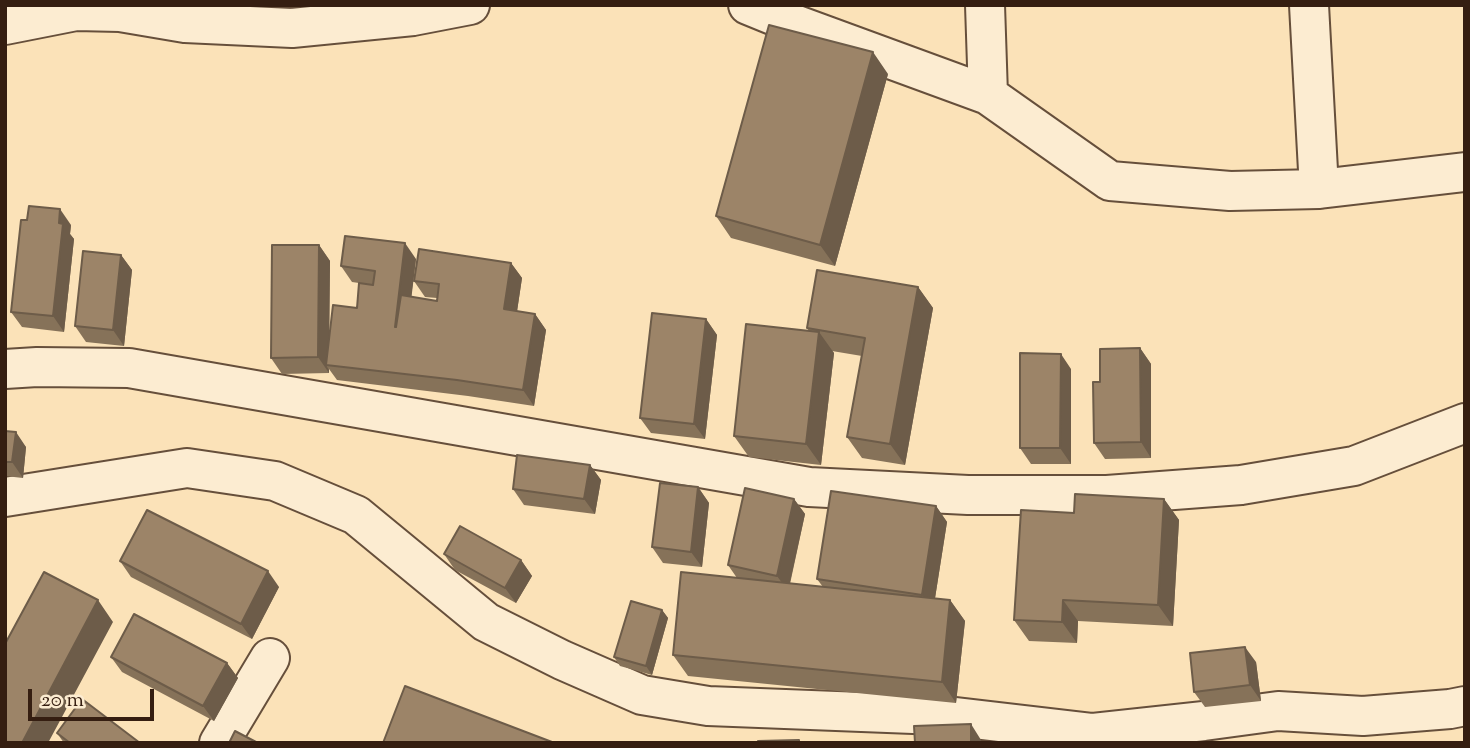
<!DOCTYPE html>
<style>
body{margin:0}
#map{position:relative;width:1470px;height:748px;overflow:hidden;background:#fbe2b8;font-family:"Sorts Mill Goudy",serif}
canvas{display:block}
.frame{position:absolute;inset:0;border:7px solid #351e11;pointer-events:none}
.scale{position:absolute;left:28px;top:689px;width:126px;height:32px;box-sizing:border-box;border:4px solid #351e11;border-top:0;padding-left:9px;font-size:21px;line-height:24px;white-space:nowrap;color:#351e11;-webkit-text-stroke:5px #fcecd1;paint-order:stroke}
</style>
<div id="map">
<canvas width="1470" height="748"></canvas>
<div class="frame"></div>
<div class="scale">20 m</div>
</div>
<script>
const g = document.querySelector('canvas').getContext('2d');
g.lineJoin = 'round';
function strokePath(path, color, width, dash) {
  g.strokeStyle = color;
  g.lineWidth = width;
  g.lineCap = dash ? 'butt' : 'round';
  g.setLineDash(dash || []);
  g.stroke(path);
}
function paint(path, color) {
  g.fillStyle = color;
  g.fill(path, 'evenodd');
}
const minor = new Path2D(`
 M748,5L797,25L988,95L1110,181L1230,191L1319,189L1465,172
 M985,5L988,95
 M1309,5L1319,189
 M5,25L76,11L120,12L185,23L292,28L413,16L470,5
 M5,497L187,468L275,481L356,515L486,622L562,660L642,695L708,706L939,715L1093,733L1204,721L1278,711L1363,716L1450,709L1465,706
 M219,743L270,658`);
const tertiary = new Path2D(`
 M5,369L37,367L129,368L809,487L968,495H1107L1241,485L1354,466L1465,423`);
strokePath(minor, '#664f3b', 42);
strokePath(tertiary, '#664f3b', 42);
strokePath(minor, '#fcecd1', 38);
strokePath(tertiary, '#fcecd1', 38);
paint(new Path2D(`
 M888,74L835,266L731,238L716,216Z
 M71,225L70,234L74,239L64,332L22,327L11,312Z
 M319,245L330,261L329,337L357,308L373,285L352,282L341,266L416,259L411,297L437,301V298L425,297L414,281L511,263L522,278L517,311L535,314L546,330L534,406L468,396L337,380L329,369V373L282,374L271,358Z
 M121,255L132,270L124,346L86,342L75,326Z
 M918,287L933,308L905,465L862,458L847,437L862,356L832,351L834,353L821,465L749,457L734,436L809,331L807,328Z
 M706,319L717,335L705,439L651,433L640,418Z
 M1140,348L1151,364V458L1105,459L1094,443L1100,382Z
 M1071,369V464H1031L1020,448Z
 M5,431L26,447L23,478L5,476Z
 M590,465L601,480L595,514L524,505L513,489Z
 M698,487L709,503L702,567L663,563L652,547Z
 M794,499L805,514L790,584L823,587L817,579L936,506L947,522L935,598L950,600L965,621L956,703L688,676L673,655L737,578L728,565Z
 M1164,499L1179,520L1173,626L1078,621L1077,643L1029,641L1014,620L1074,513Z
 M444,554L521,560L532,576L516,603L455,570Z
 M120,561L279,587L252,639L131,577Z
 M662,610L668,618L652,675L620,666L614,657Z
 M111,657L227,663L238,678L214,721L122,672Z
 M1256,662L1261,701L1205,707L1194,692Z
 M57,733L140,743H64Z`), '#867259');
paint(new Path2D(`
 M873,52L888,74L835,266L820,245Z
 M60,209L71,225L70,234L74,239L64,332L53,316Z
 M405,243L416,259L406,343L395,327Z
 M319,245L330,261L329,365H326L329,370V373L318,357Z
 M121,255L132,270L124,346L113,330Z
 M511,263L522,278L515,325L504,309Z
 M918,287L933,308L905,465L890,444Z
 M535,314L546,330L534,406L523,390Z
 M706,319L717,335L705,439L694,424Z
 M819,332L834,353L821,465L806,444Z
 M1140,348L1151,364V458L1141,442Z
 M1061,354L1071,369V464L1060,448Z
 M16,432L26,447L23,478L12,462Z
 M590,465L601,480L595,514L584,499Z
 M698,487L709,503L702,567L691,552Z
 M794,499L805,514L788,591L777,576Z
 M1164,499L1179,520L1173,626L1158,605Z
 M936,506L947,522L933,611L922,595Z
 M521,560L532,576L516,603L505,588Z
 M268,571L279,587L252,639L241,624Z
 M98,600L113,622L48,743H22Z
 M950,600L965,621L956,703L942,682Z
 M1063,600L1078,621L1077,643L1062,622Z
 M662,610L668,618L652,675L646,666Z
 M1245,647L1256,662L1261,701L1250,685Z
 M227,663L238,678L214,721L203,706Z
 M971,724L981,740L982,743H971Z`), '#6d5c49');
const building = new Path2D(`
 M769,25L873,52L820,245L716,216Z
 M29,206L60,209L59,223L63,224L53,316L11,312L21,220H27Z
 M345,236L405,243L395,327H396L401,295L437,301L439,284L414,281L419,249L511,263L504,309L535,314L523,390L457,380L326,365L333,305L357,308L359,283L373,285L375,271L341,266Z
 M272,245H319L318,357L271,358Z
 M83,251L121,255L113,330L75,326Z
 M817,270L918,287L890,444L847,437L865,338L807,328Z
 M652,313L706,319L694,424L640,418Z
 M746,324L819,332L806,444L734,436Z
 M1140,348L1141,442L1094,443L1093,382H1100V349Z
 M1020,353L1061,354L1060,448H1020Z
 M5,431L16,432L12,462H5Z
 M517,455L590,465L584,499L513,489Z
 M660,483L698,487L691,552L652,547Z
 M745,488L794,499L777,576L728,565Z
 M831,491L936,506L922,595L817,579Z
 M1075,494L1164,499L1158,605L1063,600L1062,622L1014,620L1021,510L1074,513Z
 M147,510L268,571L241,624L120,561Z
 M460,526L521,560L505,588L444,554Z
 M44,572L98,600L22,743H6L5,644Z
 M681,572L950,600L942,682L673,655Z
 M631,601L662,610L646,666L614,657Z
 M134,614L227,663L203,706L111,657Z
 M1245,647L1250,685L1194,692L1190,653Z
 M405,686L552,742V743H383Z
 M82,699L140,743H70L57,733Z
 M971,724V743H915L914,726Z
 M235,731L258,743H229Z
 M799,740V743H758V741Z`);
paint(building, '#9c8468');
strokePath(building, '#6d5c49', 2);
</script>
